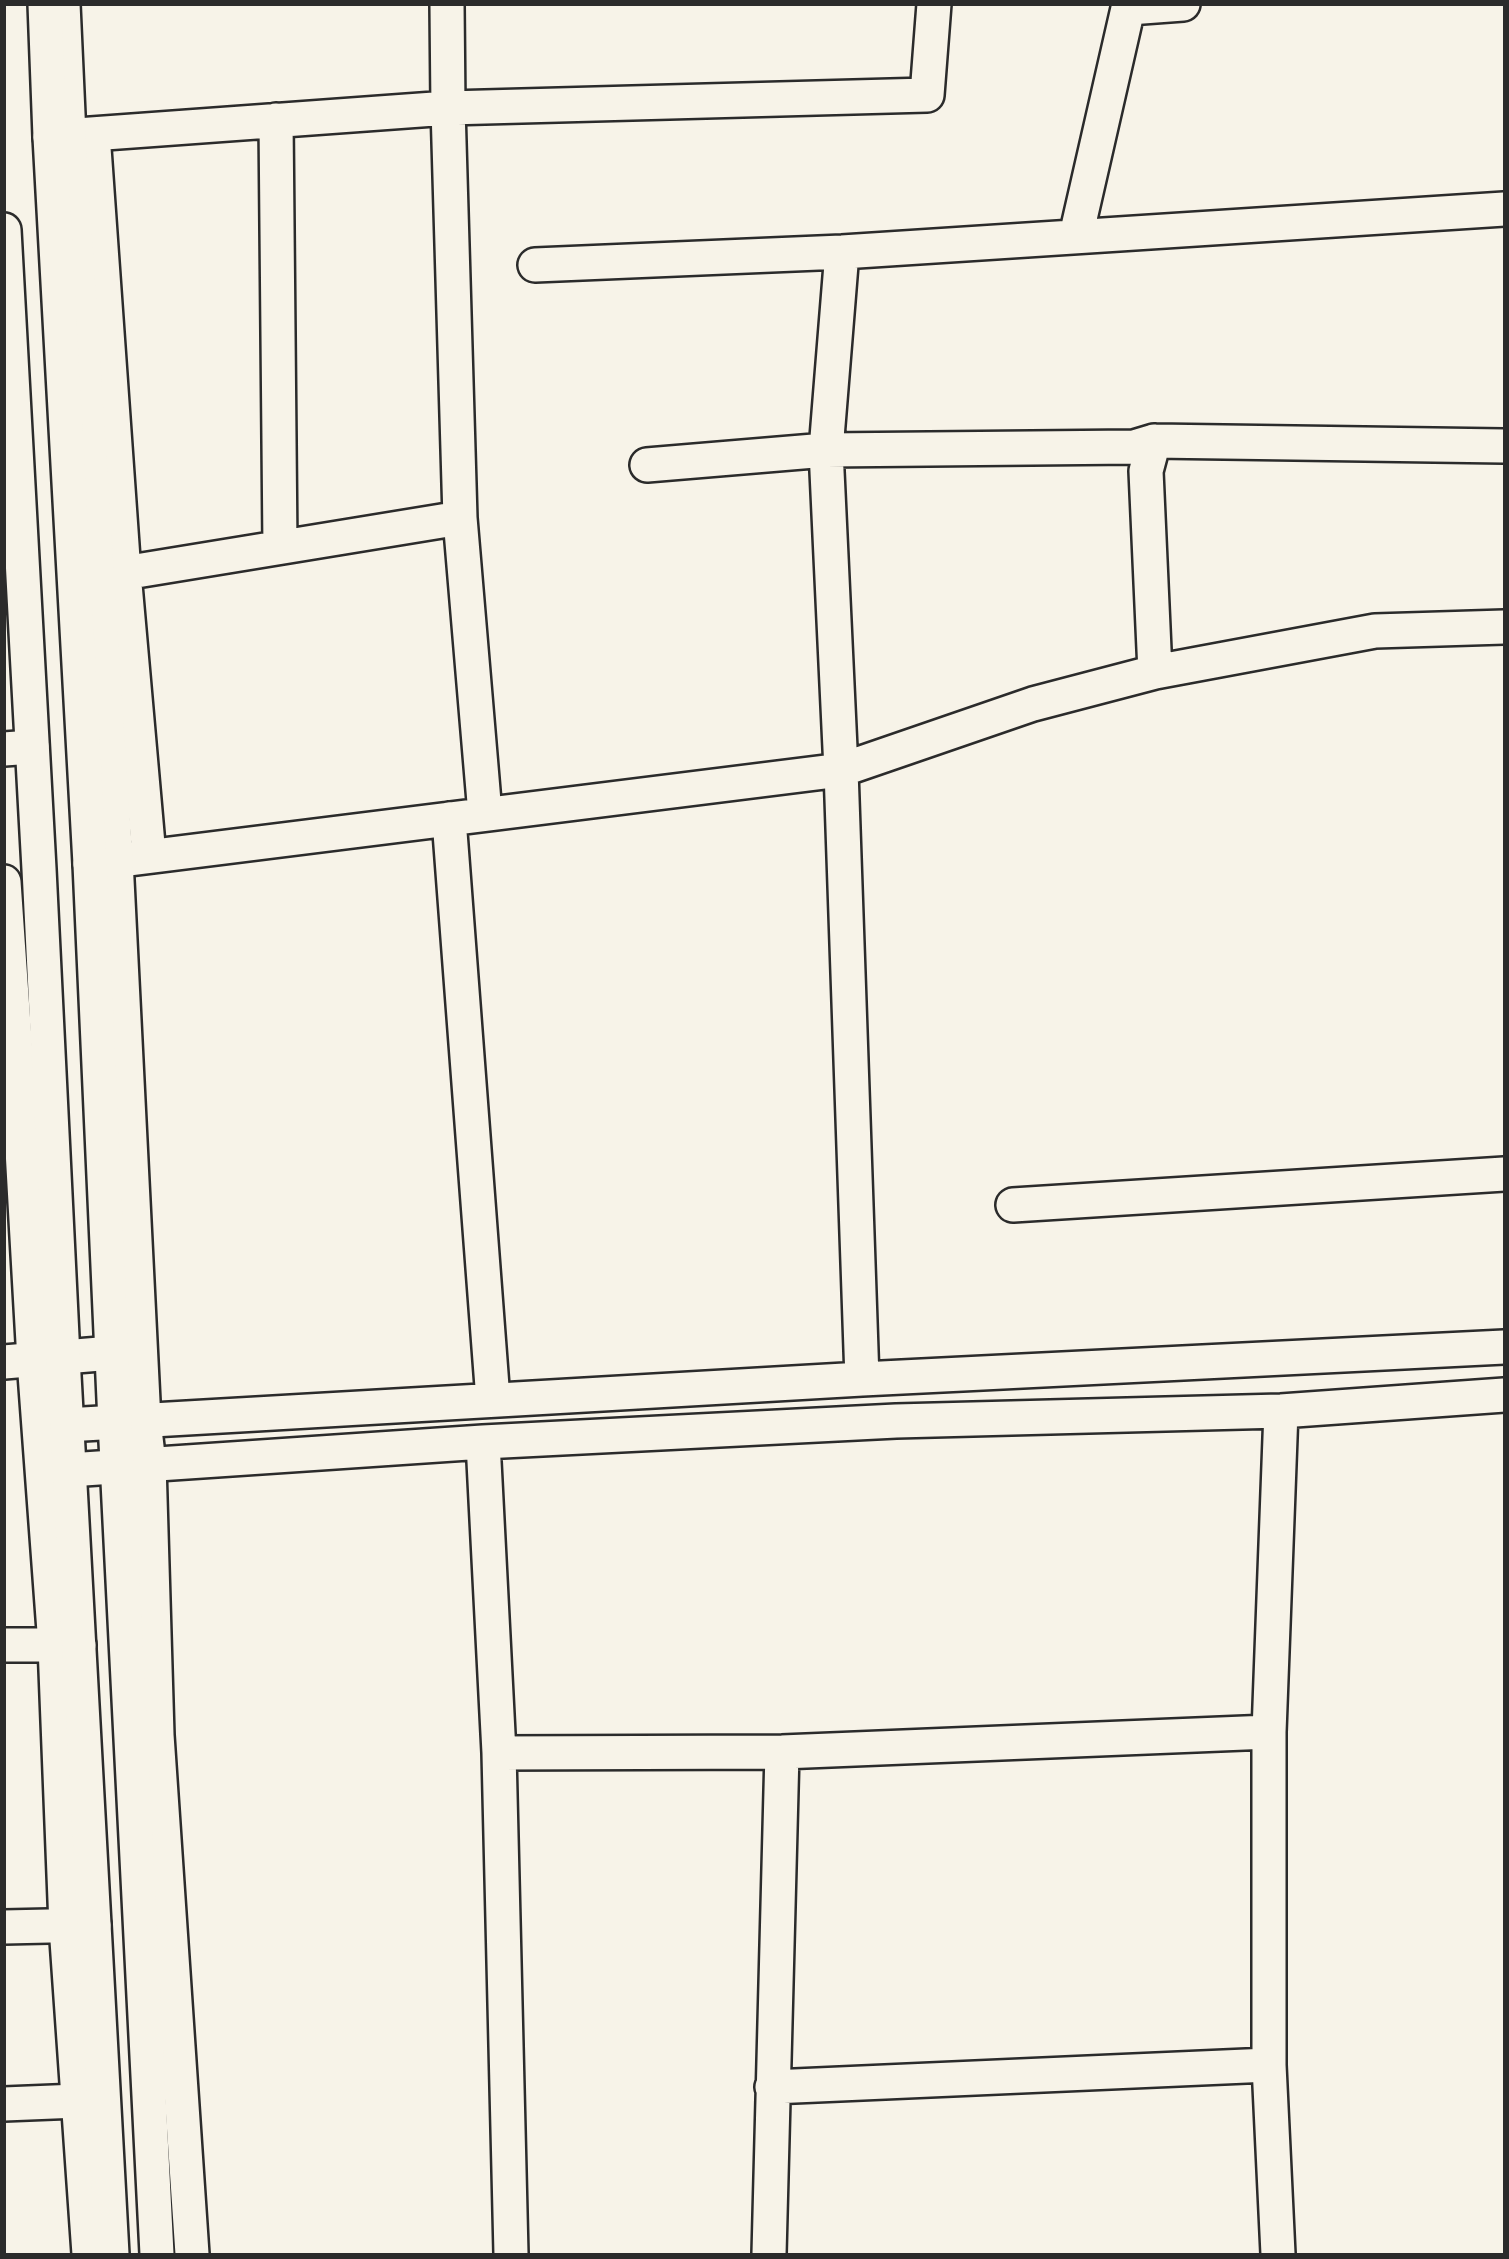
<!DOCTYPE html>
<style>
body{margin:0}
#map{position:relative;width:1509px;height:2259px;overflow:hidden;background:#f7f3e8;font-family:Itim,sans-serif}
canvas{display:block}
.frame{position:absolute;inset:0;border:6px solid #2b2b2b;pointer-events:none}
</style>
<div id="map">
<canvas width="1509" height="2259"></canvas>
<div class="frame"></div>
</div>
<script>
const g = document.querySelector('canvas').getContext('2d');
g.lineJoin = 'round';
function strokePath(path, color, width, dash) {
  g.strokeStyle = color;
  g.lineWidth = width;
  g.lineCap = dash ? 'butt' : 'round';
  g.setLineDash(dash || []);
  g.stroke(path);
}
const minor = new Path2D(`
 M447,4L448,108L460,518L485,814
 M1129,8L1183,4
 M276,120L280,547
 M93,134L124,573L149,856
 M50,137L448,108L927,95L934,4
 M1076,236L1129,4
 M842,252L826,450L841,770L862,1379
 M535,265L842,252L1504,209
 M647,465L826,450L1134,447L1154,441
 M124,573L460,518
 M1155,672L1146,471L1154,441L1504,446
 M4,749L32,747
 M449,819L493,1400
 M90,864L841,770L1033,704L1155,672L1375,631L1504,627
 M1013,1205L1504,1174
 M4,1362L112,1353
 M66,1425L862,1379L1504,1347
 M483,1442L499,1753L511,2254
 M69,1470L483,1442L896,1421L1281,1411L1504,1395
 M4,1645H79
 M499,1753L782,1752L1269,1732
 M4,1927L94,1925
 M772,2087L1269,2065
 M4,2104L78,2101
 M769,2254L782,1752
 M1278,2254L1269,2065V1732L1281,1411`);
const tertiary = new Path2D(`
 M63,4L69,136L116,860L144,1421L149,1464L157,1735L192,2254
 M4,882L19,1097L34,1360L55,1645L66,1926L89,2254`);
const trunk = new Path2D(`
 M45,4L50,137L90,864L115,1422L157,2254
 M4,230L39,869L63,1357L112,2254`);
strokePath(minor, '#2b2b2b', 38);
strokePath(tertiary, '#2b2b2b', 38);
strokePath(trunk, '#2b2b2b', 38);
strokePath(minor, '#f7f3e8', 33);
strokePath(tertiary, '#f7f3e8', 33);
strokePath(trunk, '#f7f3e8', 33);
</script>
